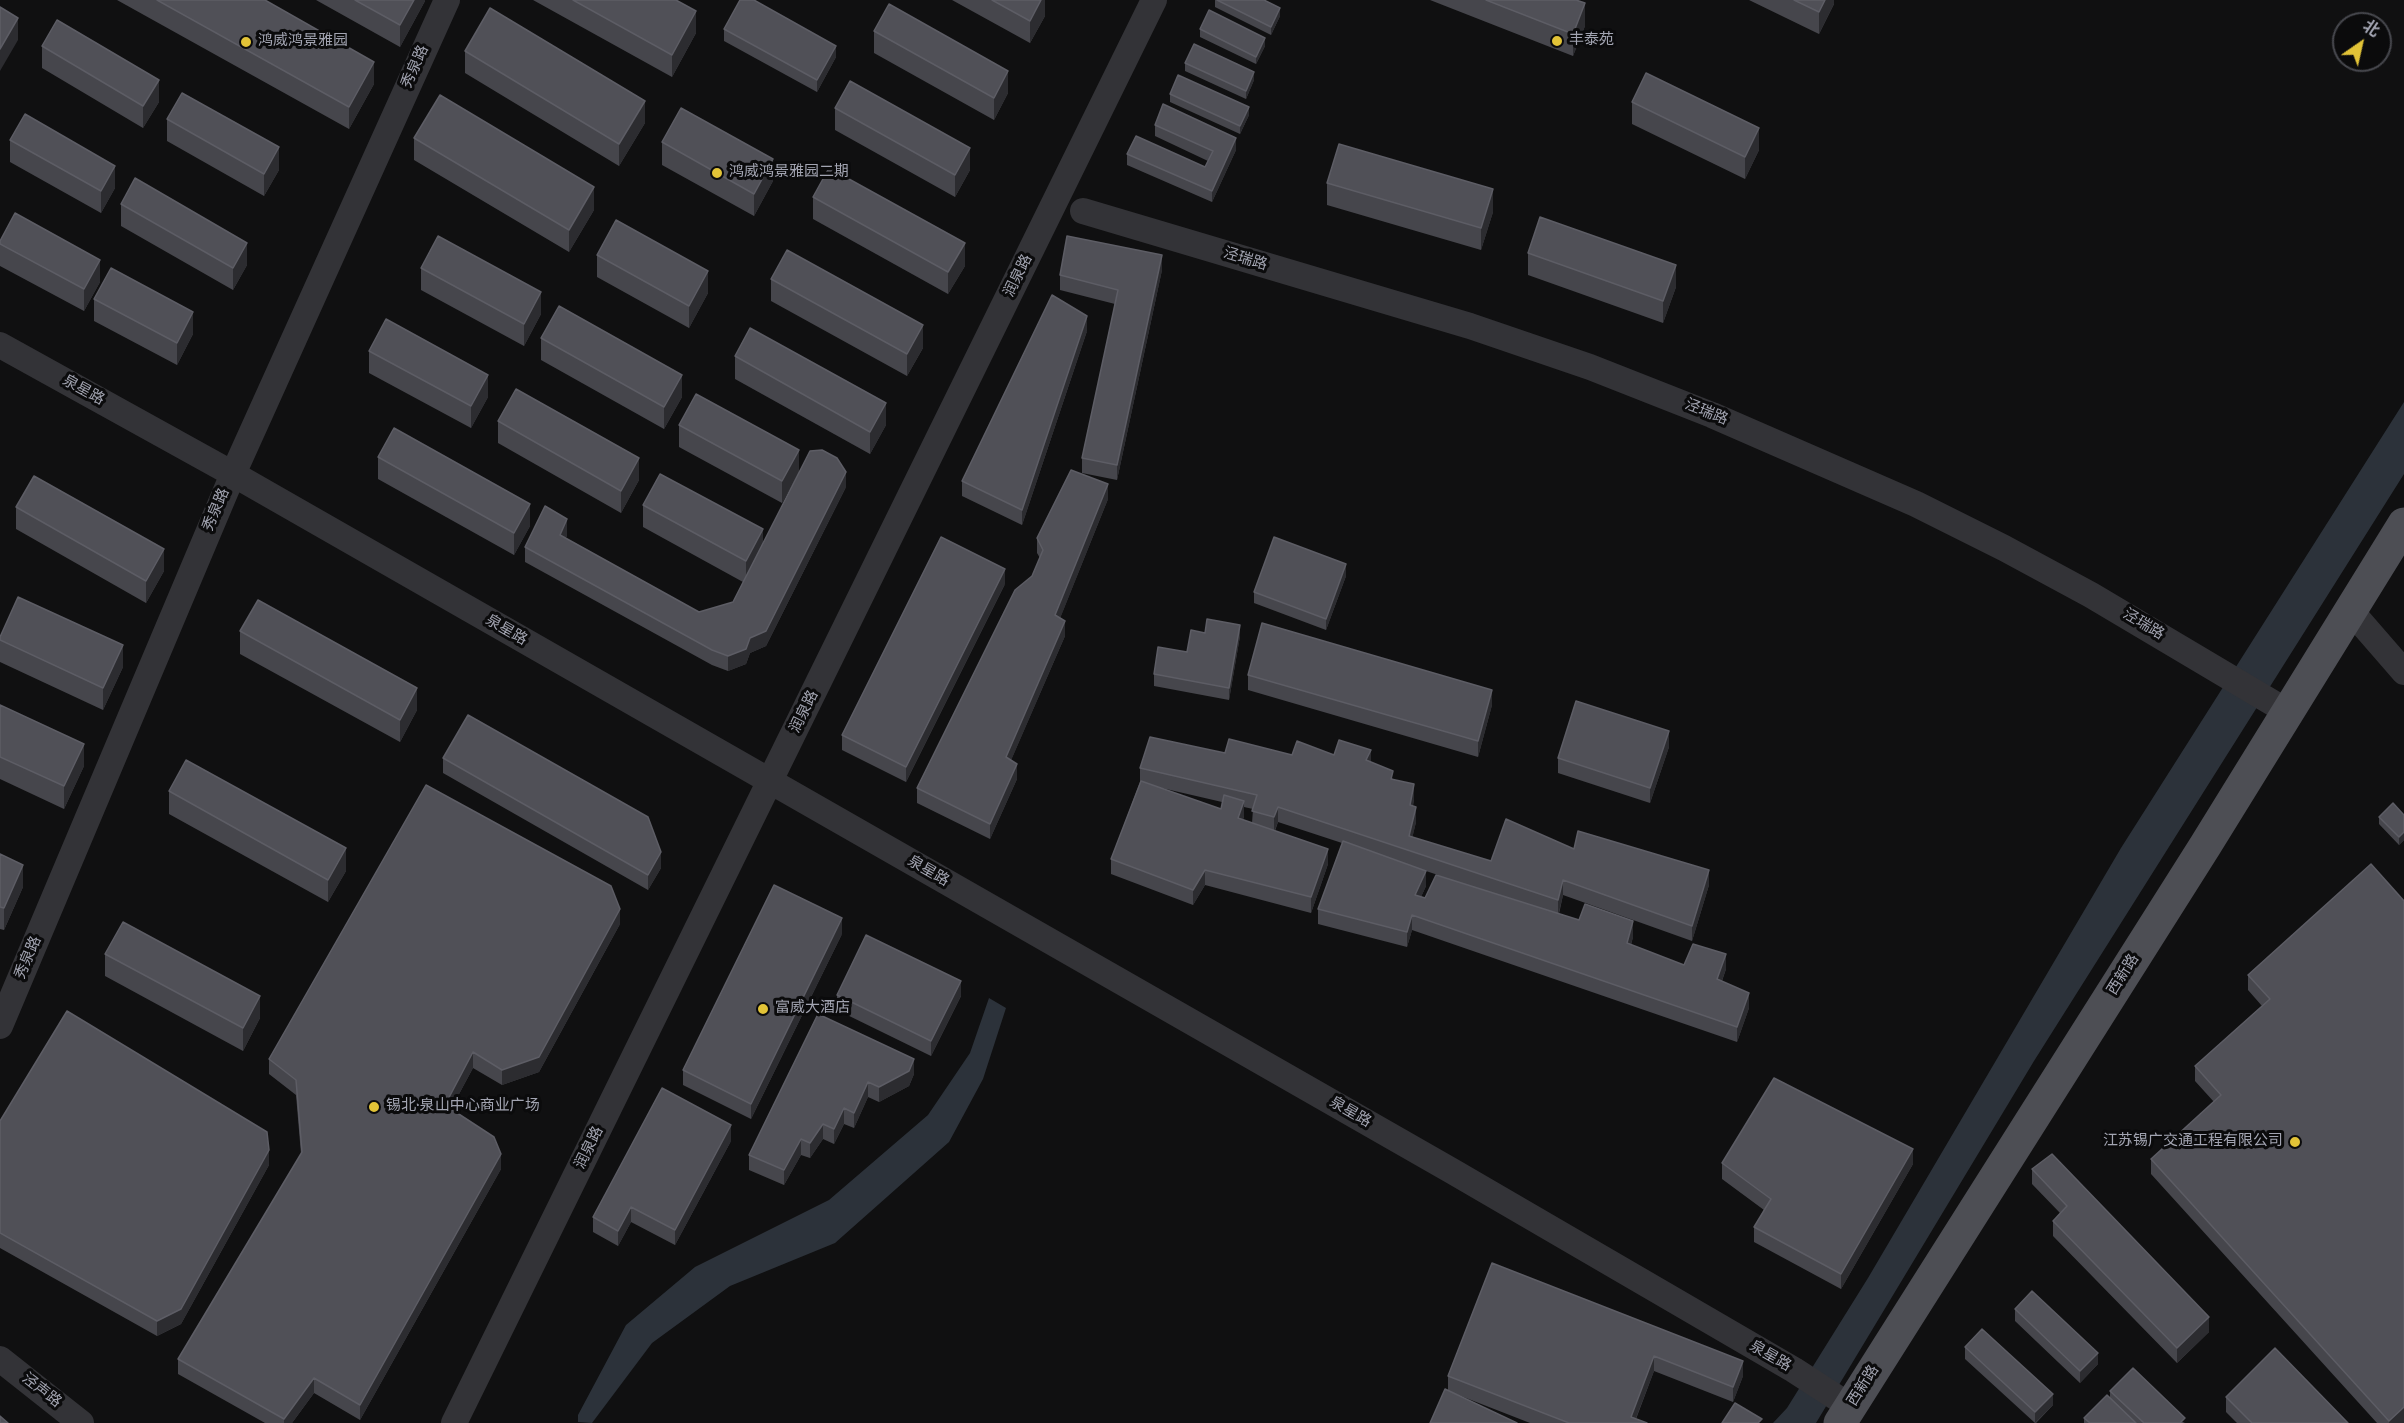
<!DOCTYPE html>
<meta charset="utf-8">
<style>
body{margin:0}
#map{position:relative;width:2404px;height:1423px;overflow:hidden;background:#101011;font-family:"Source Sans 3","Noto Sans SC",sans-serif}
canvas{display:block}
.north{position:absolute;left:2332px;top:12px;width:60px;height:60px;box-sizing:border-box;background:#0b0b0c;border:2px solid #47484e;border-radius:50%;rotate:34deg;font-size:16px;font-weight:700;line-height:24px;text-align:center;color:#a2a4b1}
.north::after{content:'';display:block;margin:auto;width:21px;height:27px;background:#e2c337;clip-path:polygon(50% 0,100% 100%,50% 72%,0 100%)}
</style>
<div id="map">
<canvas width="2404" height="1423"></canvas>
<div class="north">北</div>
</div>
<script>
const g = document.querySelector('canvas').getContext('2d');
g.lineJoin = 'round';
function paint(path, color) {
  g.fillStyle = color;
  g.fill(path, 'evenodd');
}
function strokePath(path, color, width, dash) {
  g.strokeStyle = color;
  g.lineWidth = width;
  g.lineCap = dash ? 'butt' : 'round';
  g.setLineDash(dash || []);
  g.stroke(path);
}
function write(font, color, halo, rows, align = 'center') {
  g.font = font + ' "Source Sans 3","Noto Sans SC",sans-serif';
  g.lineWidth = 6;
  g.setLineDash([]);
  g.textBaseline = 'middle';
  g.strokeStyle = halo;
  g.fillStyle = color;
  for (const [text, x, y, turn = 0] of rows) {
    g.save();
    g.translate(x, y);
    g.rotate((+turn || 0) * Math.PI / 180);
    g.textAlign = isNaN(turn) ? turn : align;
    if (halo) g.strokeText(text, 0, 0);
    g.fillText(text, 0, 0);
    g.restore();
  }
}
paint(new Path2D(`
 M2404,402V474L2034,1061L1816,1423H1773L1787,1408L1868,1278L2121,848Z
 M989,998L1006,1008L983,1079L949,1142L835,1243L730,1286L652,1343L592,1423L578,1422V1415L626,1325L695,1267L829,1200L928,1115L970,1053Z`), '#2c323a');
strokePath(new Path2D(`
 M1083,211L1470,326L1590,367L1712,415L1916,504L2004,548L2091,595L2288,712
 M0,345L233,474L1452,1171L1794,1370L1851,1407
 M2351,611L2404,672
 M0,1026L233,474L447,0
 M0,1359L81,1423
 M454,1423L1154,0`), '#333337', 26);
strokePath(new Path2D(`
 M1840,1423L2205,846L2404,524`), '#4d4e54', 33);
paint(new Path2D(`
 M117,0H265L374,84L349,129Z
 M316,0H425V1L400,47Z
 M533,0H676L696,33L672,77Z
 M952,0H1045V16L1030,43Z
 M1215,0H1217L1280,16L1271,35L1215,7Z
 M1430,0H1576L1585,26L1573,56Z
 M1749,0H1834V4L1819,34Z
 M724,29L836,57L817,92L724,41Z
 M1200,29L1265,46L1256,64L1200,37Z
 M874,31L1008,93L994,120L874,53Z
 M42,46L159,102L143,128L42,68Z
 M465,51L645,123L619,166L465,73Z
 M1185,63L1254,80L1246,99L1185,71Z
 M1170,94L1249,115L1240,134L1170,102Z
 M1632,102L1759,150L1745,179L1632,124Z
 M835,108L970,170L955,197L835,130Z
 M167,119L279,170L264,196L167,141Z
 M1155,125L1236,150L1212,202L1127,165V154L1205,167L1208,161L1155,136Z
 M414,138L594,210L569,252L414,160Z
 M10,140L115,188L101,213L10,162Z
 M662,142L773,181L754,216L662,165Z
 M1327,183L1493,212L1481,250L1327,205Z
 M813,197L965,266L948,294L813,219Z
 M121,204L247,265L233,290L121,226Z
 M0,241L100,282L84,311L0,266Z
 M1528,253L1676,287L1663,323L1528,275Z
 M597,255L708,293L689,328L597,277Z
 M421,268L541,314L524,346L421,290Z
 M1162,270L1117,480L1082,473V458L1115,304L1060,290V275Z
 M771,279L923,348L907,376L771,301Z
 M94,299L193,334L177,365L94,321Z
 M1087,331L1022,525L962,496V481Z
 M541,338L682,397L664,429L541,360Z
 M369,351L488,397L471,428L369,373Z
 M735,356L886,425L870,454L735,379Z
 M498,421L639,480L621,513L498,443Z
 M679,425L799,472L782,503L679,447Z
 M378,457L530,526L514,555L378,479Z
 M846,487L766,646L750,653L746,664L728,671L712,665L525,562V547L567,535L566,538L699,612L733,602L743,582L643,527V505L763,544Z
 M1108,499L1060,618L1065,636L1011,760L1017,779L990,839L917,803V788L1032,576L1040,558L1037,553V538Z
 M16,507L164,571L146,603L16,529Z
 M1346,576L1326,630L1254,603V592Z
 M1005,584L906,782L842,750V735Z
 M240,631L417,710L400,742L240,654Z
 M1205,633L1240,636L1229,700L1154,686V674L1187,652Z
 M0,637L123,667L103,710L0,662Z
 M1248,675L1492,705L1478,757L1248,690Z
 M0,705L84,766L64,809L0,779Z
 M1669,747L1650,803L1558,773V758Z
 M1225,753L1292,755H1334L1371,762L1393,779L1414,799L1413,806L1416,822L1412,838L1491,861L1574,849L1709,885L1692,941L1563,895L1559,914L1633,937L1631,945L1684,965L1726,969L1722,981L1749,1008L1737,1042L1412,930L1407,947L1318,924V909L1342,843L1278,822L1275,831L1328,864L1311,913L1205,885L1193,905L1111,874V859L1140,782V768ZM1153,786L1222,802L1221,809ZM1244,807L1253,809L1252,823L1243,820L1244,816ZM1426,871L1438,875L1425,898L1421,897L1426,886Z
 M443,758L661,868L648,890L443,773Z
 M169,791L346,871L328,902L169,814Z
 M2404,815V840L2399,845L2379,824V817Z
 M0,854L23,887L4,930L0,929Z
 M2404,901V1422L2403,1423H2377L2151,1174V1159L2214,1102L2195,1081V1066L2262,1006L2248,990V975Z
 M620,924L539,1072L502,1085L473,1068L451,1109L501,1169L360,1420L314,1393L292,1423H265L178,1374V1359L301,1154L296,1095L269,1074V1059Z
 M842,934L751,1119L683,1085V1070Z
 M105,954L260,1018L243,1051L105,976Z
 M837,995L961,996L931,1056L837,1010Z
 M818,1014L914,1074L909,1086L879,1102L868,1097L854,1128L844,1124L834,1144L823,1139L810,1158L801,1155L784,1185L749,1170V1155Z
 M0,1121L269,1165L181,1324L157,1336L0,1248Z
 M731,1141L675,1245L631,1222L618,1246L593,1232V1217Z
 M1722,1163L1913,1164L1841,1289L1754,1242V1227L1764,1210L1722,1179Z
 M2032,1169L2209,1332L2177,1363L2053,1236V1221L2060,1213L2032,1184Z
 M1492,1263L1743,1376L1733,1402L1654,1371L1636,1419L1647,1423H1530L1448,1391V1376Z
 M2015,1309L2098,1364L2080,1383L2015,1321Z
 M1965,1347L2053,1405L2036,1423H2035L1965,1359Z
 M2110,1391L2185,1423H2084V1418L2110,1398Z
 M2226,1397L2348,1423H2237L2226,1412Z`), '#46464c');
paint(new Path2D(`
 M414,0H425V1L400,47V25Z
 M1041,0H1045V16L1030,43V21Z
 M1825,0H1834V4L1819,34V12Z
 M1585,3V26L1573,56V34Z
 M1280,8V16L1271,35V27Z
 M696,11V33L672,77V55Z
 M18,18V40L0,71V49Z
 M1265,38V46L1256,64V57Z
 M836,46V57L817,92V80Z
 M374,62V84L349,129V107Z
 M1008,71V93L994,120V98Z
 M1254,72V80L1246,99V91Z
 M159,80V102L143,128V106Z
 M645,101V123L619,166V144Z
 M1249,107V115L1240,134V126Z
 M1759,128V150L1745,179V157Z
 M1236,138V150L1212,202V191Z
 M279,147V170L264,196V174Z
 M970,148V170L955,197V175Z
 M773,159V181L754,216V194Z
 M115,166V188L101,213V191Z
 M594,187V210L569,252V230Z
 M1493,189V212L1481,250V228Z
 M247,243V265L233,290V268Z
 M965,243V266L948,294V272Z
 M1162,255V270L1117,480V465Z
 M100,260V282L84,311V289Z
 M1676,265V287L1663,323V301Z
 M708,271V293L689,328V306Z
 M541,292V314L524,346V324Z
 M193,312V334L177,365V343Z
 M1087,316V331L1022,525V510Z
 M923,325V348L907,376V354Z
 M488,375V397L471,428V406Z
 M682,375V397L664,429V407Z
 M886,403V425L870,454V432Z
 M799,450V472L782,503V481Z
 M639,458V480L621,513V491Z
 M846,472V487L766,646L750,653L746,664L728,671V656Z
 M1108,484V499L1055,631V615Z
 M530,504V526L514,555V533Z
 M567,519V535L560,550V535Z
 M763,529V552L746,583V561Z
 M164,549V571L146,603V581Z
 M1346,564V576L1326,630V619Z
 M1005,569V584L906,782V767Z
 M1065,621V636L1006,772V757Z
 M1240,625V636L1229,700V688Z
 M123,645V667L103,710V688Z
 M417,688V710L400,742V720Z
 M1492,690V705L1478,757V741Z
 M1669,731V747L1650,803V788Z
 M84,744V766L64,809V786Z
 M1371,750V765L1366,760Z
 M1017,764V779L990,839V824Z
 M1414,784V799L1410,820V805Z
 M1244,801V816L1238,834V818Z
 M1278,807V822L1274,832V817Z
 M1416,807V822L1409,852V836Z
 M2404,832V840L2399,845V837Z
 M346,848V871L328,902V880Z
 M1328,849V864L1311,913V897Z
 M661,852V868L648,890V875Z
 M23,865V887L4,930V908Z
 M1205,870V885L1193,905V890Z
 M1709,870V885L1692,941V926Z
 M1426,871V886L1415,910V895Z
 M1563,880V895L1558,916V900Z
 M620,909V924L539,1072L502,1085V1070Z
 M1412,915V930L1407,947V932Z
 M842,918V934L751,1119V1104Z
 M1633,921V937L1627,958V943Z
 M1726,954V969L1717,994V979Z
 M961,981V996L931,1056V1041Z
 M1749,993V1008L1737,1042V1027Z
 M260,996V1018L243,1051V1028Z
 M473,1052V1068L445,1120V1105Z
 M914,1059V1074L909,1086L879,1102V1087Z
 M868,1082V1097L854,1128V1113Z
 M844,1108V1124L834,1144V1129Z
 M823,1124V1139L810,1158V1143Z
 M731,1125V1141L675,1245V1230Z
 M801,1139V1155L784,1185V1170Z
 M1913,1149V1164L1841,1289V1274Z
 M269,1150V1165L181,1324L157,1336V1321Z
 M501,1154V1169L360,1420V1405Z
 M631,1207V1222L618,1246V1231Z
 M2209,1317V1332L2177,1363V1348Z
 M2098,1353V1364L2080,1383V1371Z
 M1654,1356V1371L1634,1423L1631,1417Z
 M1743,1361V1376L1733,1402V1387Z
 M314,1378V1393L292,1423H284V1419Z
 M2053,1394V1405L2035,1423V1412Z
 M2404,1407V1422L2403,1423H2389V1421Z`), '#2c2c30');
const building = new Path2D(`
 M157,0H265L374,62L349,107Z
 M355,0H414L400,25Z
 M573,0H676L696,11L672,55Z
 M740,0H754L836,46L817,80L724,29Z
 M992,0H1041L1030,21Z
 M1217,0H1264L1280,8L1271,27Z
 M1486,0H1576L1585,3L1573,34Z
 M1794,0H1825L1819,12Z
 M889,4L1008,71L994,98L874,31Z
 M0,7L18,18L0,49Z
 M490,8L645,101L619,144L465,51Z
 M1209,10L1265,38L1256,57L1200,29Z
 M57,20L159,80L143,106L42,46Z
 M1194,44L1254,72L1246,91L1185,63Z
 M1646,73L1759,128L1745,157L1632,102Z
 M1178,75L1249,107L1240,126L1170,94Z
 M850,81L970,148L955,175L835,108Z
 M182,93L279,147L264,174L167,119Z
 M440,95L594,187L569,230L414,138Z
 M1163,104L1236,138L1212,191L1127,154L1136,136L1205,167L1213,151L1155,125Z
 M681,108L773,159L754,194L662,142Z
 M25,114L115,166L101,191L10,140Z
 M1339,144L1493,189L1481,228L1327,183Z
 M829,168L965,243L948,272L813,197Z
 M135,178L247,243L233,268L121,204Z
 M15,213L100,260L84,289L0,244V241Z
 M1540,217L1676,265L1663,301L1528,253Z
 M616,220L708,271L689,306L597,255Z
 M438,236L541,292L524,324L421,268Z
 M1067,236L1162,255L1117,465L1082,458L1118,290L1060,275Z
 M787,250L923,325L907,354L771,279Z
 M111,268L193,312L177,343L94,299Z
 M1052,295L1087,316L1022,510L962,481Z
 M559,306L682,375L664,407L541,338Z
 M386,319L488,375L471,406L369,351Z
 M750,328L886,403L870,432L735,356Z
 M516,389L639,458L621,491L498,421Z
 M696,394L799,450L782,481L679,425Z
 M394,428L530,504L514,533L378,457Z
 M822,450L837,458L846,472L766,631L750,638L746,649L728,656L712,650L525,547L545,506L567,519L560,535L699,612L733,602L810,451Z
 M1071,470L1108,484L1055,615L1065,621L1006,757L1017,764L990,824L917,788L1015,590L1032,576L1043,550L1037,538Z
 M660,474L763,529L746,561L643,505Z
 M34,476L164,549L146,581L16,507Z
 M941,537L1005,569L906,767L842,735Z
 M1274,537L1346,564L1326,619L1254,592Z
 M18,597L123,645L103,688L0,640V637Z
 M258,600L417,688L400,720L240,631Z
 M1207,619L1240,625L1229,688L1154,674L1158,647L1187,652L1191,630L1205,633Z
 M1262,623L1492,690L1478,741L1248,675Z
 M1576,701L1669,731L1650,788L1558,758Z
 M0,705L84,744L64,786L0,757Z
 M468,715L648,817L661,852L648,875L443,758Z
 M1150,737L1225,753L1229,739L1292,755L1297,741L1334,755L1339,740L1371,750L1366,760L1393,771L1391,779L1414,784L1410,805L1416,807L1409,836L1491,861L1506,819L1574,849L1578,831L1709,870L1692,926L1563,880L1558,900L1278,807L1274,817L1252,811L1257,795L1140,768Z
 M186,760L346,848L328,880L169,791Z
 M1141,781L1221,809L1224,795L1244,801L1238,818L1328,849L1311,897L1205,870L1193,890L1111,859Z
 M426,785L611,886L620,909L539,1057L502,1070L473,1052L445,1105L494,1137L501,1154L360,1405L314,1378L284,1419L178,1359L302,1152L296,1080L269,1059Z
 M2393,803L2404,815V832L2399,837L2379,817Z
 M1343,841L1426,871L1415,895L1425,898L1436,875L1579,920L1585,904L1633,921L1627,943L1684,965L1693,944L1726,954L1717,979L1749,993L1737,1027L1412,915L1407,932L1318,909Z
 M0,854L23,865L4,908L0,907Z
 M2371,864L2404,901V1407L2389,1421L2151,1159L2221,1095L2195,1066L2270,999L2248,975Z
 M774,885L842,918L751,1104L683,1070Z
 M123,922L260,996L243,1028L105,954Z
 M866,935L961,981L931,1041L837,995Z
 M67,1011L267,1132L269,1150L181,1309L157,1321L0,1233V1121Z
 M818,1014L914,1059L909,1071L879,1087L868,1082L854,1113L844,1108L834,1129L823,1124L810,1143L801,1139L784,1170L749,1155Z
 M1774,1078L1913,1149L1841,1274L1754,1227L1771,1199L1722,1163Z
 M662,1088L731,1125L675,1230L631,1207L618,1231L593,1217Z
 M2052,1154L2209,1317L2177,1348L2053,1221L2067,1206L2032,1169Z
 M1492,1263L1743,1361L1733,1387L1654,1356L1631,1417L1647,1423H1569L1448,1376Z
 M2032,1291L2098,1353L2080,1371L2015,1309Z
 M1982,1329L2053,1394L2035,1412L1965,1347Z
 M2275,1348L2348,1423H2252L2226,1397Z
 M2133,1368L2185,1418L2180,1423H2144L2110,1391Z
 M1445,1389L1517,1423H1430Z
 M2107,1395L2136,1423H2090L2084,1418Z
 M1735,1403L1762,1419L1758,1423H1722Z
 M0,1416L8,1423H0Z`);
paint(building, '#505057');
strokePath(building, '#5d5d65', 1.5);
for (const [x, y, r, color] of [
 [1557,41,6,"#e2c337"],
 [246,42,6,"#e2c337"],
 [717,173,6,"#e2c337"],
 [763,1009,6,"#e2c337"],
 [374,1107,6,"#e2c337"],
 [2295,1142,6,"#e2c337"]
]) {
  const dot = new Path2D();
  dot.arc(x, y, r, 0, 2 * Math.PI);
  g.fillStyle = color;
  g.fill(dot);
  strokePath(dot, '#0b0b0c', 2);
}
write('15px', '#a2a4b1', '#0b0b0c', [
 ["丰泰苑",1569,41],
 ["鸿威鸿景雅园",258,42],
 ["鸿威鸿景雅园二期",729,173],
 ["富威大酒店",775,1009],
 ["锡北·泉山中心商业广场",386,1107],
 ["江苏锡广交通工程有限公司",2283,1142,"right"]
], 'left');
write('15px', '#a2a4b1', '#0b0b0c', [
 ["秀泉路",416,67,-66],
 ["泾瑞路",1245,260,17],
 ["润泉路",1019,276,-64],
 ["泉星路",83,391,29],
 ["泾瑞路",1706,413,22],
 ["秀泉路",217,510,-67],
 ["泾瑞路",2143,625,31],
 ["泉星路",506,631,30],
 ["润泉路",805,712,-64],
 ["泉星路",928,872,30],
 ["秀泉路",29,958,-67],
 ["西新路",2124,975,-58],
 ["泉星路",1350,1113,30],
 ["润泉路",590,1148,-64],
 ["泉星路",1770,1357,30],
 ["西新路",1864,1386,-58],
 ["泾声路",41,1391,38]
]);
</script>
